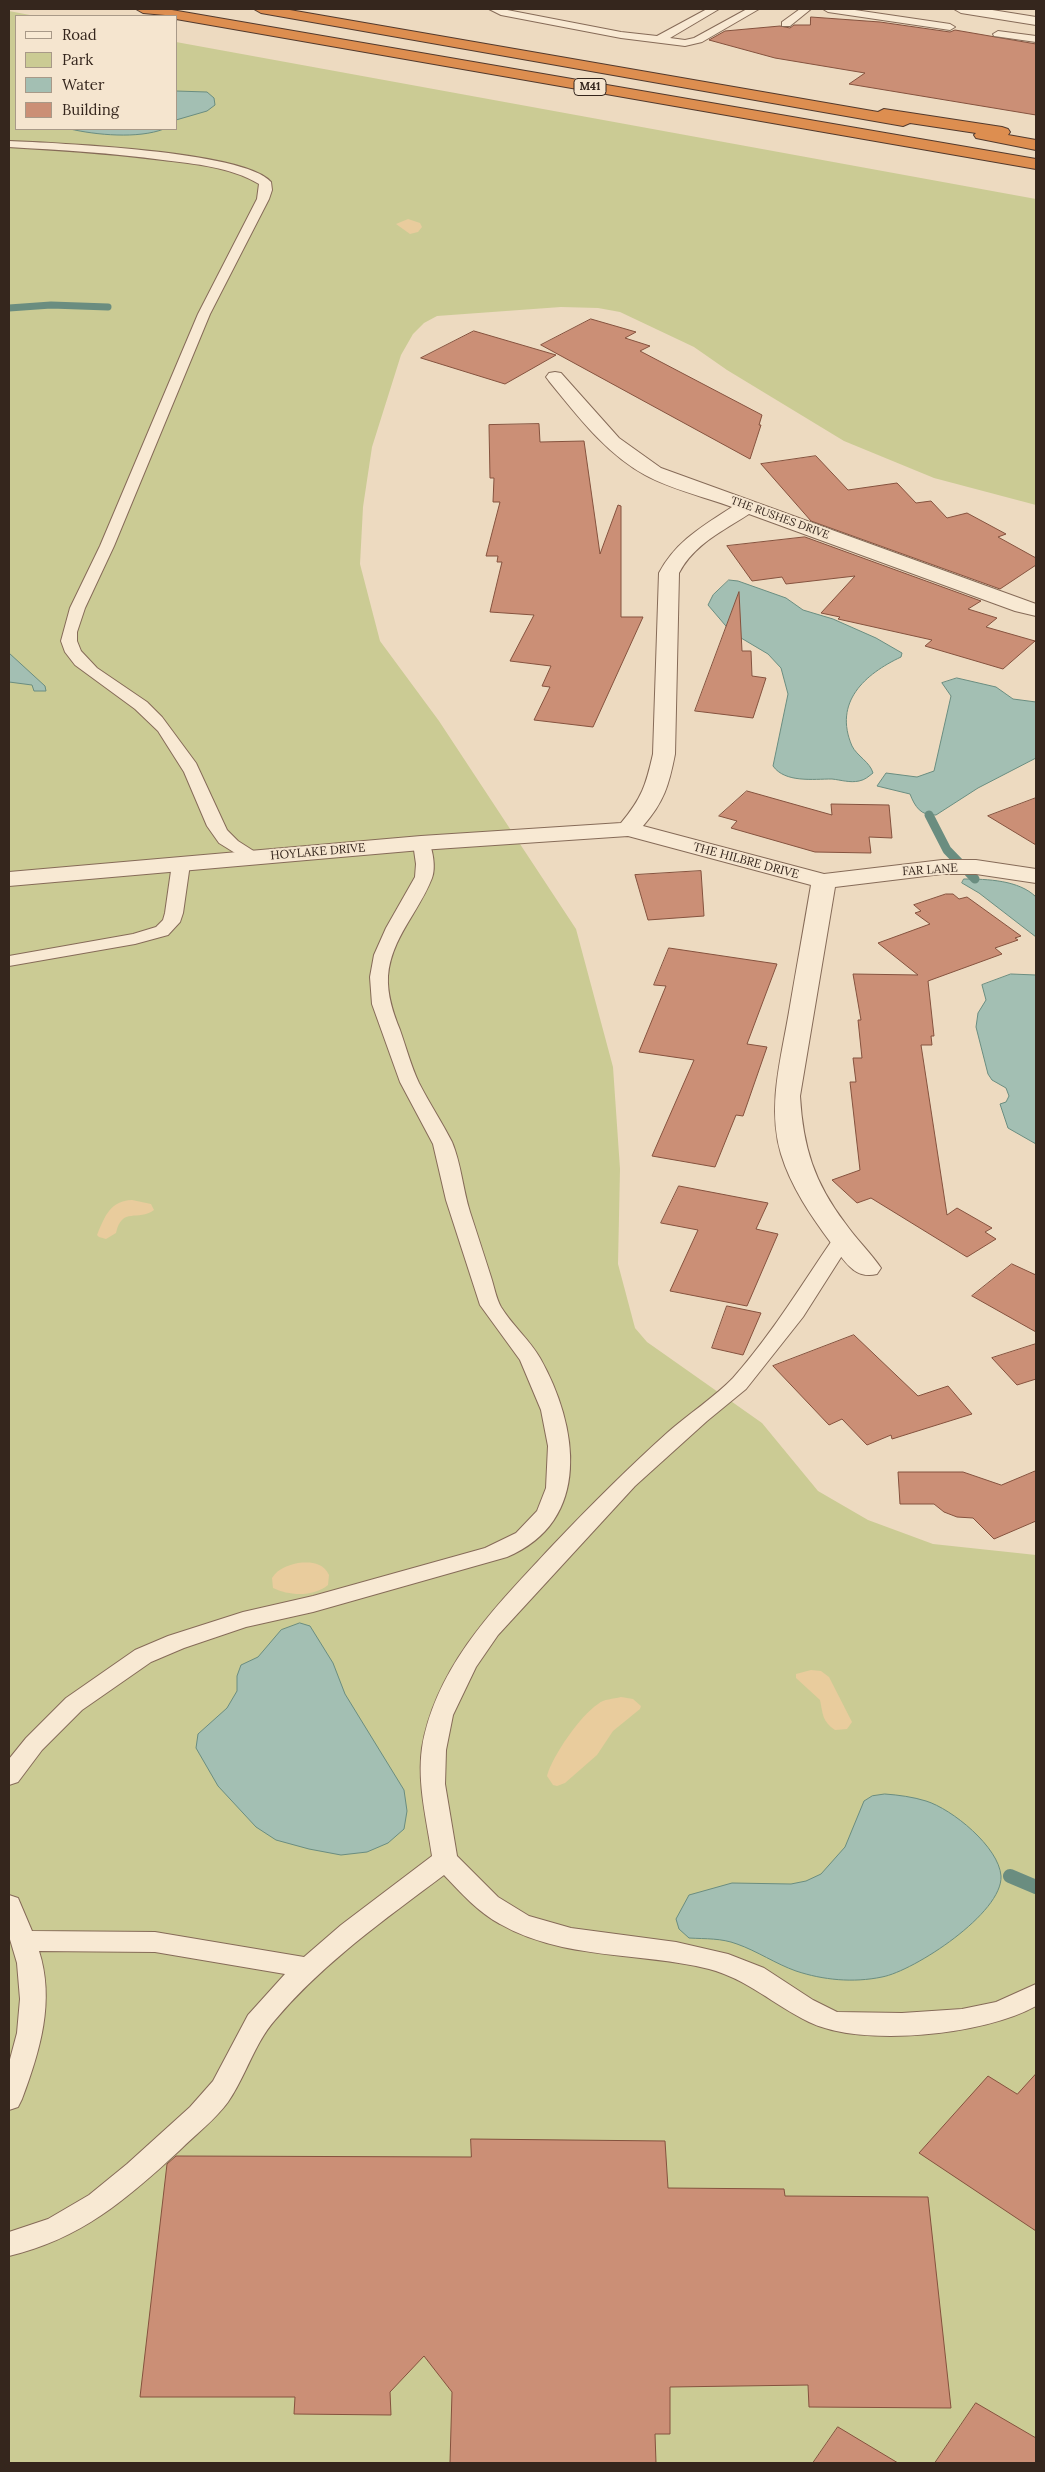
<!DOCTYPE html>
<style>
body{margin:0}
#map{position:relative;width:1045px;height:2472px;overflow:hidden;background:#eddac0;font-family:Lora,serif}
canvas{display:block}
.frame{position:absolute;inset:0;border:10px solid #35261d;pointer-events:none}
.legend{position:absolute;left:15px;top:15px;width:162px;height:115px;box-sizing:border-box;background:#f5e5cf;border:1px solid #a89988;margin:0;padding:6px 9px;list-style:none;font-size:15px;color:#35261d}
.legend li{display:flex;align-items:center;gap:10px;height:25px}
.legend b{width:25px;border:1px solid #a89988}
</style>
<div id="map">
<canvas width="1045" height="2472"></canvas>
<div class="frame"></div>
<ul class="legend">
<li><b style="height:6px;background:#f8e9d3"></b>Road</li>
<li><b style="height:14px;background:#cbcb94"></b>Park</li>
<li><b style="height:14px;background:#a3bfb3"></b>Water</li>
<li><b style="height:14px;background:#cb8f76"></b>Building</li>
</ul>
</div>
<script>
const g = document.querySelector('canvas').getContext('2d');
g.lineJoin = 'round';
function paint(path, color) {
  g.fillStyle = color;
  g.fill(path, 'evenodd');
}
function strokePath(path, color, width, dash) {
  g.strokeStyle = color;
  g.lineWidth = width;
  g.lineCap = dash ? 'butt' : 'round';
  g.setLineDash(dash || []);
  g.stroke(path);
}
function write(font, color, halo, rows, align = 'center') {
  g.font = font + ' Lora,serif';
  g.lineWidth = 4;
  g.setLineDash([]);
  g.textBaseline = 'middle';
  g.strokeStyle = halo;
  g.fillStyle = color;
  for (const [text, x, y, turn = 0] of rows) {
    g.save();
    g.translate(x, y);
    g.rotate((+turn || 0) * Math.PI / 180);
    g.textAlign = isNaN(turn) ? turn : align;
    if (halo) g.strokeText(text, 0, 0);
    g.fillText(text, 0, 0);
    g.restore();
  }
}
paint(new Path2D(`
 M9,11L35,16H16V129H176V42L1036,199V505L934,478L844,441L727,370L694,347L620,312L598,308L561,307L437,316L424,323L413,334L401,355L372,447L363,507L360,564L380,641L439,721L576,929L613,1067L620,1169L618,1264L635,1328L647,1342L762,1423L818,1491L868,1520L933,1544L1036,1555V2463H9Z`), '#cbcb94');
paint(new Path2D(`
 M408,219L420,223L422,227L418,232L410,234L396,224Z
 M132,1200L151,1204L154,1210C138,1222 122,1206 116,1233L106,1239L99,1237L97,1235C105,1216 110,1201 132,1200Z
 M298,1563C310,1562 323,1562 329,1575L328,1585C314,1597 289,1596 273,1588L272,1578C279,1568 286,1566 298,1563Z
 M811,1670L821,1671L829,1677L852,1722L847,1729L835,1730C822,1721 823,1714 820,1700L796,1678V1674Z
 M621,1697L633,1699L641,1706L640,1709L613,1731L597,1755L565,1783L557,1786L553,1785L547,1776C553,1755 580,1716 598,1704C604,1699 613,1699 621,1697Z`), '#e9cc9d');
const water = new Path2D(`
 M176,91L207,92L214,98L215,105L207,111L176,120Z
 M70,129H164C138,139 96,135 70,129Z
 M729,580L738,581L786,598L803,610L833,619L876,638L902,653L901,657C865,674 833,702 852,746C857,756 870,762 873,773C869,776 865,780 859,781C850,783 841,780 832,779C813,779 785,783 773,766L788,694L781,668L768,654L731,632L708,605L713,595Z
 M9,653L45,686L46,691H34L32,685L9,682Z
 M957,678L996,687L1013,699L1036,702V758L978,788L936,815C921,816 915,807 910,794L877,786L886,773L917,777L934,771L951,696L942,683Z
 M964,879C987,879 1019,880 1036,897V937L979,893L962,883Z
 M1011,974L1036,975V1144L1008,1128L1000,1104L1006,1102L1009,1096L1006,1088L992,1080L988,1074L976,1027L978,1013L986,1000L982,985Z
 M300,1623L310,1626L333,1663L345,1694L404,1790L407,1811L404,1829L388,1843L367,1852L341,1855L309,1849L276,1840L256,1827L218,1786L196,1748L198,1734L227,1708L237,1691V1676L241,1665L258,1657L281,1630Z
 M885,1794C899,1795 913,1797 926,1801C952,1809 999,1847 1001,1876C1003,1913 914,1971 882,1977C853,1983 823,1980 796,1971C776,1964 757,1951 737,1944C721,1938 706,1939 689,1938L679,1929L676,1919L689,1895L732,1883L791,1884L806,1881L821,1874L845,1847L864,1801L872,1796Z`);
paint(water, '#a3bfb3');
strokePath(water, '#6a8d80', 1);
strokePath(new Path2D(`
 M9,308L51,305L108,307`), '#6a8d80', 7);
strokePath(new Path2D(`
 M929,815L947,850L975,879`), '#6a8d80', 9);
strokePath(new Path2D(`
 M1010,1876L1036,1887`), '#6a8d80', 14);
const building = new Path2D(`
 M811,17L880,22L950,32L955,30L1036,44V115L849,84L865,73L775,58L709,40L725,31L780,26L790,28L794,25H810Z
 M591,319L636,332L625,338L650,346L640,351L762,415L759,425H761L750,459L541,345Z
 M474,331L556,355L505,384L421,358Z
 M539,424L540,442L584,441L600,554L618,505L621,506V617H643L593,727L534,720L550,687L542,686L551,666L510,661L534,615L490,612L502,562H497L498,556H486L500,502H493L494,478H490L489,425Z
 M816,456L848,490L897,483L916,503L931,501L947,518L967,513L1006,534L998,537L1036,558V565L1000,589L811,521L761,464Z
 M805,537L981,601L968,609L997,618L986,627L1035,641L1003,669L925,646L932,640L838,619L840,617L821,613L855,576L786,584L782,577L752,581L727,546Z
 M739,592L742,651H751L752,676L766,678L753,718L695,711Z
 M747,791L832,815L831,804L889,805L892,838L869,837L871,853L815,852L731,828L737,821L719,816Z
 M1036,798V845L988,816Z
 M701,871L704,916L648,920L635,875Z
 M946,894H953L959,899L967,897L1021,936L1015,938L1018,940L995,948L1002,954L928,981L934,1036H931L932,1045H921L947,1215L957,1208L992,1228L985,1232L996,1239L967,1257L871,1198L857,1203L832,1180L860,1170L850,1082H856L853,1058H862L858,1020H861L853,974L918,975L878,943L930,924L915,913L921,911L914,905Z
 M669,948L777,964L747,1044L767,1047L743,1116L736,1115L715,1167L652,1156L694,1060L639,1052L666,986L654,985Z
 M679,1186L768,1203L756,1229L778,1234L747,1306L670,1291L698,1230L661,1223Z
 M1012,1264L1036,1275V1332L972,1296Z
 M727,1306L761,1313L743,1355L712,1348Z
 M854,1335L918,1396L948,1386L972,1414L892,1439L891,1435L867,1445L842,1419L829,1425L773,1366Z
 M1036,1344V1379L1017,1385L992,1358Z
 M1036,1471V1521L994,1539L973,1518L957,1517L944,1512L934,1504H900L898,1472H963L1001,1485Z
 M1036,2074V2231L919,2153L988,2076L1017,2094Z
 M471,2139L665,2141L668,2188L784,2189L785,2196L928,2197L951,2408L809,2407L808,2385L670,2387V2434H655L656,2463H450L452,2392L424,2356L390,2392L391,2415L294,2414L295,2397H140L167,2164L176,2156L471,2157Z
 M976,2403L1036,2438V2463H935Z
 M838,2427L898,2463H813Z`);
paint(building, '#cb8f76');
strokePath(building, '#85523e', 1);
const service = new Path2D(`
 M489,9H502L621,32L657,36L707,9H719L670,38L685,40L694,38L747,9H759L702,42L685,46L621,38L501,15Z
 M800,9H811L790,26H782V22Z
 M823,9H848L950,24L955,27L950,30L828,12Z
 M998,31L1036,36V42L994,36L993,34Z
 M9,141C55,143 245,151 271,182L272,190L269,199L210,314L114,546L85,608L77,632V641L81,651L97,668L147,702L162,717L196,763L227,830L238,841L263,857L260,861H248L219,843L207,826L184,772L158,731L135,709L75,665L65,652L61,641L70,608L100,546L198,314L257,199L259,184C231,167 195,164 163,160C112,153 60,150 9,147Z
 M421,838L427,839C433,848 436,868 432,878C419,912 391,938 388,976C387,995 393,1013 400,1030C406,1047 411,1066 419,1083C429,1103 442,1122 452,1142C461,1163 463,1190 470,1212C477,1233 484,1255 491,1277C494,1286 496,1298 501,1307C512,1325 529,1339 540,1358C578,1425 593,1521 507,1557L313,1612L246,1627L184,1648L151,1662L82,1710L42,1750L18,1782L9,1785V1759L26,1738L66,1698L135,1650L168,1636L243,1612L313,1596L485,1548L516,1533L537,1511L546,1488L548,1446L541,1410L520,1360L480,1305L446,1200L433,1144L400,1082L372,1004L370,977L374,955L386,928L415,877L416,864L413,843L415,839Z
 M181,859L187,860L190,864L183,913L180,922L168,935L135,944L9,966V956L133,934L156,927L163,920L165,913L172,864L175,860Z
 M842,1234L849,1236L852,1240L803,1317L746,1389L707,1421L635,1486L498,1635L476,1667L453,1715L446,1750L445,1784L457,1856L498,1897L529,1916L571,1928L676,1942L728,1954L764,1968L813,2000L837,2012L902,2013L962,2009L996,2002L1036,1984V2006C985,2035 862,2048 809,2022C774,2005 747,1979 709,1969C641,1952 562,1960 500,1924C478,1912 461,1893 444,1875C384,1920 323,1963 275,2020C254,2044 246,2076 228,2102C215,2120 196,2134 180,2150C127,2199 81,2239 9,2256V2232L48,2219L89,2195L127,2164L190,2107L213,2081L248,2015L285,1974L155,1952L39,1951C55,2001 40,2051 22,2099L18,2107L9,2110V2063L17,2033L20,1999L17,1963L9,1936V1895L18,1898L32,1931L155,1932L304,1957L341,1925L432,1856C427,1821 417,1784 422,1748C436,1665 498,1604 553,1545C590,1506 627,1469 667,1433C686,1416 716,1396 733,1378C772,1334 802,1284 835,1236Z`);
const minor = new Path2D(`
 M555,372L561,373L619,438L661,468L1036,604V616L1015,611L749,514C723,531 694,544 679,573L675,754C669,785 664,802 643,826L824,874L942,860H976L1036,869V883L976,874H942L835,887L800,1096C803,1147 814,1182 845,1223C856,1239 870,1252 881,1268L877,1274C854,1280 844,1260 831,1243C811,1216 791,1187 781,1154C767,1107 781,1059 789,1012C796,970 804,927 811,885L628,836L421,850L9,886V872L421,836L621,823C642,798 646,785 653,754L659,573C676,541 703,526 732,507C705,497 670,489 645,475C605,453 577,415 549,381L546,377L549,373Z`);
const tertiary = new Path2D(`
 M954,9H986L1036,17V25L961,13Z`);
const motorway = new Path2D(`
 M136,9H166L1036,159V169L176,19V16L143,13Z
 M254,9H284L878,112L884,109L1002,127L1008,129L1010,132L1008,135L1036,140V150L976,138L974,135L976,133L910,123L903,126L261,13Z`);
strokePath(service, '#866b58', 2);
strokePath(minor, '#866b58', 2);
strokePath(tertiary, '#866b58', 2);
strokePath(motorway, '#533a2d', 2);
paint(service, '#f8e9d3');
paint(minor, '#f8e9d3');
paint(tertiary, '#f8e9d3');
paint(motorway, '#dd8e50');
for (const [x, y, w] of [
 [590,87,32]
]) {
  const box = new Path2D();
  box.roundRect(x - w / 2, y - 8.5, w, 17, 4);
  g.fillStyle = '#f5e5cf';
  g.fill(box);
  strokePath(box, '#35261d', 1);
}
write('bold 11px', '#35261d', null, [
 ["M41",590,87]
]);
write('11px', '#35261d', '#f5e5cf', [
 ["THE RUSHES DRIVE",780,518,20]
]);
write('12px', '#35261d', '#f5e5cf', [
 ["HOYLAKE DRIVE",318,852,-5],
 ["THE HILBRE DRIVE",746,861,15],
 ["FAR LANE",930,870,-4]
]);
</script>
